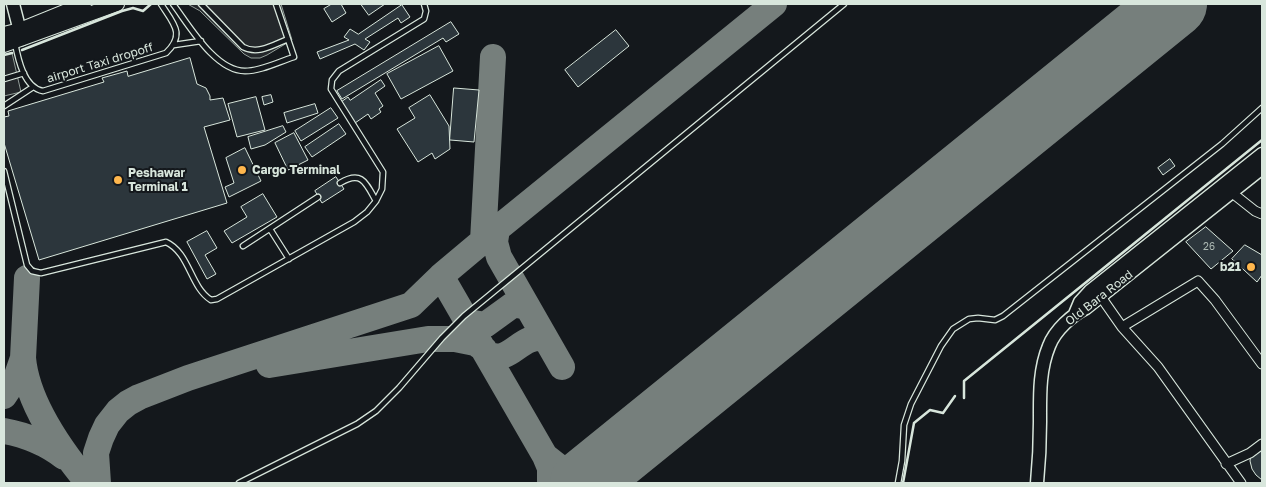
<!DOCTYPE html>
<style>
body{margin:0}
#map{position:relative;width:1266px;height:487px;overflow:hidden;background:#14181c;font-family:"Golos Text",sans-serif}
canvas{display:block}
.frame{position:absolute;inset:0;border:5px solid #d8e6dc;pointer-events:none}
</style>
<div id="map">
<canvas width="1266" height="487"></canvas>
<div class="frame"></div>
</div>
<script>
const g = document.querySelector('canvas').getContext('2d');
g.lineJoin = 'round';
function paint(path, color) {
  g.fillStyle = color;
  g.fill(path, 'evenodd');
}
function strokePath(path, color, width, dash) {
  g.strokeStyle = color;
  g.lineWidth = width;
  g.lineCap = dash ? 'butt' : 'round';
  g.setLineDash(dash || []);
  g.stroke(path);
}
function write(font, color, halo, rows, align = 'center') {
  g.font = font + ' "Golos Text",sans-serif';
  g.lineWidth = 4;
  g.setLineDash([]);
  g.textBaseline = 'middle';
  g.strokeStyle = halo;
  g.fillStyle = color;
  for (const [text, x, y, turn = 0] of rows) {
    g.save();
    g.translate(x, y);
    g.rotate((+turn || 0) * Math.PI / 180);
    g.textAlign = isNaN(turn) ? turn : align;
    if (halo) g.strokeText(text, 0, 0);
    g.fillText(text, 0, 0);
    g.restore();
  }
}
const parking = new Path2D(`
 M188,4H281L292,40L267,55L260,58H251L244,54L200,11Z
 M12,53L21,92L4,96V55Z`);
paint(parking, '#24282b');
strokePath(parking, '#939e99', 1);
strokePath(new Path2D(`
 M497,229L495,242L499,257L562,367
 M483,241L493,57
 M441,276L545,456L550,468V483
 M27,278L23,358C27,403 60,449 88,483
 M468,322L485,325L514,304L527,307
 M487,354C511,366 520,332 546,339
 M269,365L428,339H455L475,343L484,349
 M4,396L16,378L23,358
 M4,431C26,435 46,443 64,457
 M545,456L573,478L585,482
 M98,483L96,453L101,438L107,425L118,411L128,403L139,397L188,378L411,305L441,276L497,229L774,4`), '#767f7c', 26);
strokePath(new Path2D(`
 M583,483L1174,4`), '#767f7c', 66);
const building = new Path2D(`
 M332,4H341L346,13L332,22L324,9Z
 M361,4H385L369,15Z
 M402,5L410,17L401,23L398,18L365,39L370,42L364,50L355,44L320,59L317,52L349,40L344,37L350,29L358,34Z
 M451,22L459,34L446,42L443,38L342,99L337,91Z
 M616,30L629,46L578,87L565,70Z
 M439,46L453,71L401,99L387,74Z
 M190,58L197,84L206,88L210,96V100L223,98L230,120L204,127L227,203L39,260L4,143V117L9,116L8,111L104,82L102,78L127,71L128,76Z
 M381,80L385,86L375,93L383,106L379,109L381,112L371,119L368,114L355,123L341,102L348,97L350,100Z
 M454,88L479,90L474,142L450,140Z
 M271,95L273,102L264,105L262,97Z
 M430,95L449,126L450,149L435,159L432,153L418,162L397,129L415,118L409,108Z
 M256,97L265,130L237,137L228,104Z
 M315,104L318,113L287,123L284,113Z
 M331,108L338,118L301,141L295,131Z
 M339,124L346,134L312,157L305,147Z
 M283,126L286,132L265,145L251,149L248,137Z
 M294,133L308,160L288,170L275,143Z
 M245,148L261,181L229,197L225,187L234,183L226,158Z
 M1170,159L1175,166L1163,175L1158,168Z
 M336,177L344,189L322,203L315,191Z
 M263,194L277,217L232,243L224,231L247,217L241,207Z
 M1206,227L1233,251L1211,269L1186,242Z
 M207,231L217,248L205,255L216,274L207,279L187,242Z
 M1245,245L1262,255V275L1257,282L1232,259Z
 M1262,440V480L1256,475L1252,469L1250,461L1251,454Z`);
paint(building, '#2c363c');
strokePath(building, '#d8e6dc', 1);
const lane = new Path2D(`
 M173,4C189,25 215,71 245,71C261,71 278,62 294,57L276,4
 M201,4L243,47C258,55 273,45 288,39
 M15,43C18,59 24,88 43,91L166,53C186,34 173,23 161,4
 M174,45L201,41
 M4,79L24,73
 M4,106L33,87
 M4,171L27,265L32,271L41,273L166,242C190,253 190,287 211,300L217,299L354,222L367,212L376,201L382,189L383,172L331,89L332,80L339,71L424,19L426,11L424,4
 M340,183C362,170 366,183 376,201
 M270,229L289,259
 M243,246L318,197
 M239,483L357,424L376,411L399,388L442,338L464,316L844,4
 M898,483L902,461L904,425L911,404L941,346L953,329L969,319L978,318L995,320L1003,316L1222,144L1262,108`);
const street = new Path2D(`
 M1231,192L1255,211L1262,214
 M1101,297L1122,327L1158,367L1241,483
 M1122,327L1198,281L1215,300L1262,364
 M1226,464L1250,453L1262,444`);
const secondary = new Path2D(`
 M13,4L22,39
 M1075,314L1080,302L1090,291L1262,154
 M1037,483C1039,463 1040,442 1040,422C1040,396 1039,370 1049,346C1055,330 1072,315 1086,308L1262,168`);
const primary = new Path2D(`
 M4,34L20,30L84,4
 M4,45L117,4`);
strokePath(lane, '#d8e6dc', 7);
strokePath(street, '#d8e6dc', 11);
strokePath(secondary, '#d8e6dc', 15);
strokePath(primary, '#d8e6dc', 16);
strokePath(lane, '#14181c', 4.5);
strokePath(street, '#14181c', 9);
strokePath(secondary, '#14181c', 12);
strokePath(primary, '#14181c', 14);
strokePath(new Path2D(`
 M22,50L122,11L133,8L143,11L151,4
 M4,55L12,53
 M964,398V381L1262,140
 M903,483L914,423L930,410L943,413L955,396`), '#d8e6dc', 2.5);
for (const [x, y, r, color] of [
 [242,170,5,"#ffb74d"],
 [118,180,5,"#ffb74d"],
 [1251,267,5,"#ffb74d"]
]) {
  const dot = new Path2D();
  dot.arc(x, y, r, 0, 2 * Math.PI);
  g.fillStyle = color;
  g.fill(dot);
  strokePath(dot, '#14181c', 2);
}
write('10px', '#adbab4', null, [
 ["26",1209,247]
]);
write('12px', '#d8e6dc', '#14181c', [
 ["airport Taxi dropoff",100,63,-17],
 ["Old Bara Road",1099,298,-38]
]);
write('bold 12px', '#d8e6dc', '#14181c', [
 ["Cargo Terminal",252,170],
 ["Peshawar",128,173],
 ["Terminal 1",128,187],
 ["b21",1241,267,"right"]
], 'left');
</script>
